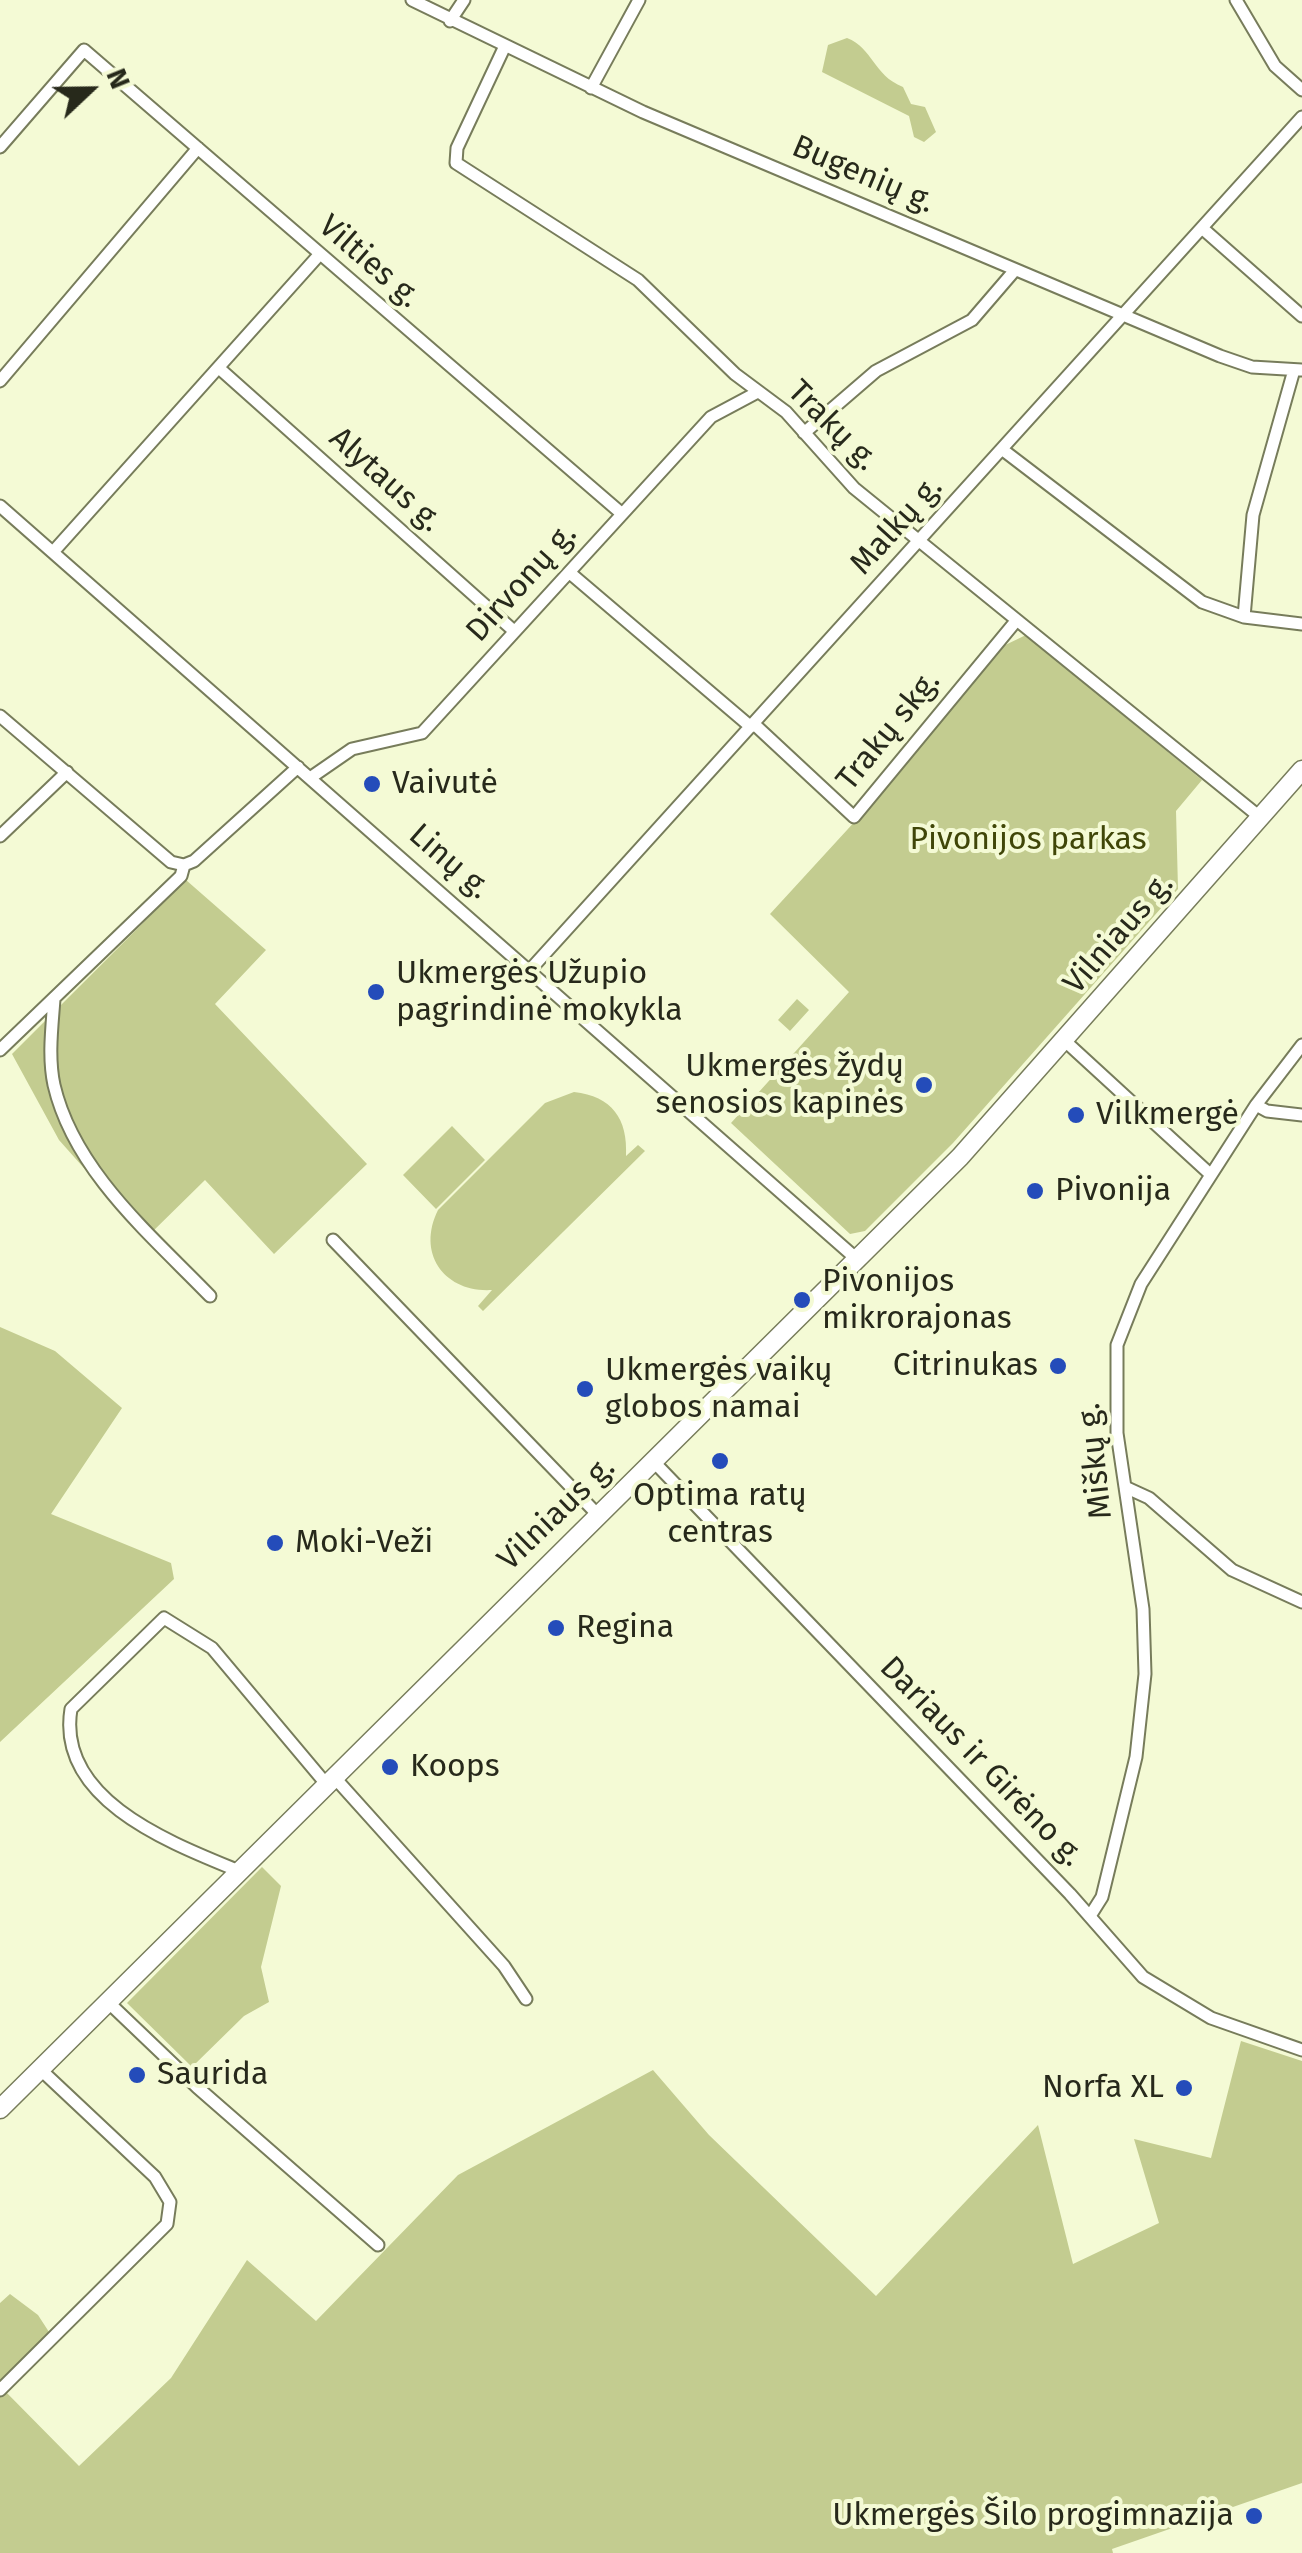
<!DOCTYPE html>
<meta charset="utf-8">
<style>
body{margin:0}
#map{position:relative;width:1302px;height:2553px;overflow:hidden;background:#f4fad5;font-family:"Fira Sans",sans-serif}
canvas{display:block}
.north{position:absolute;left:40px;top:40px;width:100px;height:100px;-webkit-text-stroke:8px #f4fad5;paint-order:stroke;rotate:68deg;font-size:28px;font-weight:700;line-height:40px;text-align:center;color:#27291b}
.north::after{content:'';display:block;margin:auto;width:35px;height:45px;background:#27291b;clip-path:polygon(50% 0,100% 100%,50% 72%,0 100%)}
</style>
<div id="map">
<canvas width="1302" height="2553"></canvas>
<div class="north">N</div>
</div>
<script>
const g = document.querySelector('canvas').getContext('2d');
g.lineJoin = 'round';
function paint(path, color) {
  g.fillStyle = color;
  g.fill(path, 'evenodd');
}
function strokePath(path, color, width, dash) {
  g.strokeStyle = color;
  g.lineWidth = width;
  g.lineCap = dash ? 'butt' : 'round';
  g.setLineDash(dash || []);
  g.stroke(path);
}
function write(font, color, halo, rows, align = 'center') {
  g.font = font + ' "Fira Sans",sans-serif';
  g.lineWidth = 8;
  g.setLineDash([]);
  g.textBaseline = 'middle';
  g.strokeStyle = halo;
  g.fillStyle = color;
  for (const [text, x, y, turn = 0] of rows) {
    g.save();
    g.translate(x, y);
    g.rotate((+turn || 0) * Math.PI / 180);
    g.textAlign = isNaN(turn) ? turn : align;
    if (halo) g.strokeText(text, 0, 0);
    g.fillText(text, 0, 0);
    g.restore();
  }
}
paint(new Path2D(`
 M847,38C873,48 873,75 903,87L911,104L925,107L936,132L924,142L914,137L909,116L822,72L828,45Z
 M1026,635L1202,780L1176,811L1178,889L953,1143L865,1231L850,1234L731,1123L849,992L770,914L858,818L999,648Z
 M186,880L266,950L215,1004L367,1164L274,1254L205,1180L146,1238L59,1140L12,1054Z
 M797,999L809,1010L790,1031L778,1020Z
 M574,1092C612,1096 628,1119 626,1156L638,1145L645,1151L483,1311L478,1306L492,1290C445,1293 416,1254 438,1210L545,1103Z
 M452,1126L485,1160L436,1209L403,1175Z
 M0,1327L55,1351L122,1408L51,1514L171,1563L174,1579L0,1742Z
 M262,1867L281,1886L261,1967L269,2002L244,2016L192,2067L127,2003Z
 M1241,2041L1302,2061V2483L1112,2549L1113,2553H0V2386L79,2466L171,2378L247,2260L316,2321L458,2175L653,2070L709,2135L876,2296L1038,2125L1073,2264L1159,2223L1134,2139L1211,2158Z
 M10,2294L38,2315L49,2332L0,2382V2303Z`), '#c3cc90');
const minor = new Path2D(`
 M412,0L643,112L1220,356L1252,367L1302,370
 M1236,0L1275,66L1302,90
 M450,21L464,0
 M504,48L457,148L456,163L638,280L735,374L786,412L854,488L1261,818
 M591,88L639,0
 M0,147L84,50L621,513
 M1202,228L1302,316
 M220,369L514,631
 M0,381L198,148
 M804,433L876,371L972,320L1015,270
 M1003,450L1202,602L1244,617L1302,624
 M0,506L859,1261
 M53,552L319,255
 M570,573L751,727
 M1244,617L1253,515L1294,370
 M0,716L171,862L184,865L194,861L298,767
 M754,724L854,817L1016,621
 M310,778L352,749L422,733L711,417L756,393
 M0,836L67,772
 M530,970L1302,117
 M54,999C52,1027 48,1057 54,1085C74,1171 151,1235 210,1296
 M1065,1041L1210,1174
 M0,1050L181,876L184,865
 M1256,1105L1267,1111L1302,1115
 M333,1240L598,1515
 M654,1462L1070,1894L1143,1977L1211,2018L1302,2050
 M1125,1487L1149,1498L1232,1570L1302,1602
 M335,1778L504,1966L526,1999
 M239,1871C171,1843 56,1800 71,1709L164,1618L212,1648L327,1785
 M1090,1916L1102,1897L1136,1757L1145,1674L1143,1609L1117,1433V1345L1141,1284L1256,1105L1302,1045
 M107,2001L197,2087L378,2245
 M0,2390L167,2224L170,2202L155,2177L40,2069`);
const primary = new Path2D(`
 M0,2109L960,1157L1302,770`);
strokePath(minor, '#777c5b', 15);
strokePath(primary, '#777c5b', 21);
strokePath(minor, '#fff', 11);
strokePath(primary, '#fff', 18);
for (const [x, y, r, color] of [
 [372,784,10,"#244cba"],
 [376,992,10,"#244cba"],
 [924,1085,10,"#244cba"],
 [1076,1115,10,"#244cba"],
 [1035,1191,10,"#244cba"],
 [802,1300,10,"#244cba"],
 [1058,1366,10,"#244cba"],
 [585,1389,10,"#244cba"],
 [720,1461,10,"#244cba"],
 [275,1543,10,"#244cba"],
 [556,1628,10,"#244cba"],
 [390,1767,10,"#244cba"],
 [137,2075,10,"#244cba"],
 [1184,2088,10,"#244cba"],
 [1254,2516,10,"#244cba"]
]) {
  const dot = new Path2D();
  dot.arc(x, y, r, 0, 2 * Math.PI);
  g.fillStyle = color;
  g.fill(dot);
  strokePath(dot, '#f4fad5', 4);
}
write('32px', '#27291b', '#f4fad5', [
 ["Bugenių g.",863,175,23],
 ["Vilties g.",369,262,41],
 ["Trakų g.",832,426,45],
 ["Alytaus g.",385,480,42],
 ["Malkų g.",897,526,-48],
 ["Dirvonų g.",522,583,-48],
 ["Trakų skg.",889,731,-51],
 ["Linų g.",449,862,41],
 ["Vilniaus g.",1119,934,-49],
 ["Miškų g.",1096,1461,-96],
 ["Vilniaus g.",557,1514,-44],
 ["Dariaus ir Girėno g.",981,1762,46]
]);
write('32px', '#27291b', '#f4fad5', [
 ["Vaivutė",392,784],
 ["Ukmergės Užupio",396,974],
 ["pagrindinė mokykla",396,1011],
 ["Ukmergės žydų",904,1067,"right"],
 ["senosios kapinės",904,1104,"right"],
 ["Vilkmergė",1096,1115],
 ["Pivonija",1055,1191],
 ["Pivonijos",822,1282],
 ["mikrorajonas",822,1319],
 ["Citrinukas",1038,1366,"right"],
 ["Ukmergės vaikų",605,1371],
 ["globos namai",605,1408],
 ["Optima ratų",720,1496,"center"],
 ["centras",720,1533,"center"],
 ["Moki-Veži",295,1543],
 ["Regina",576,1628],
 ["Koops",410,1767],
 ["Saurida",157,2075],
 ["Norfa XL",1164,2088,"right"],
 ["Ukmergės Šilo progimnazija",1234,2516,"right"]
], 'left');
write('32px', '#404608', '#f4fad5', [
 ["Pivonijos parkas",1028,840]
]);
</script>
